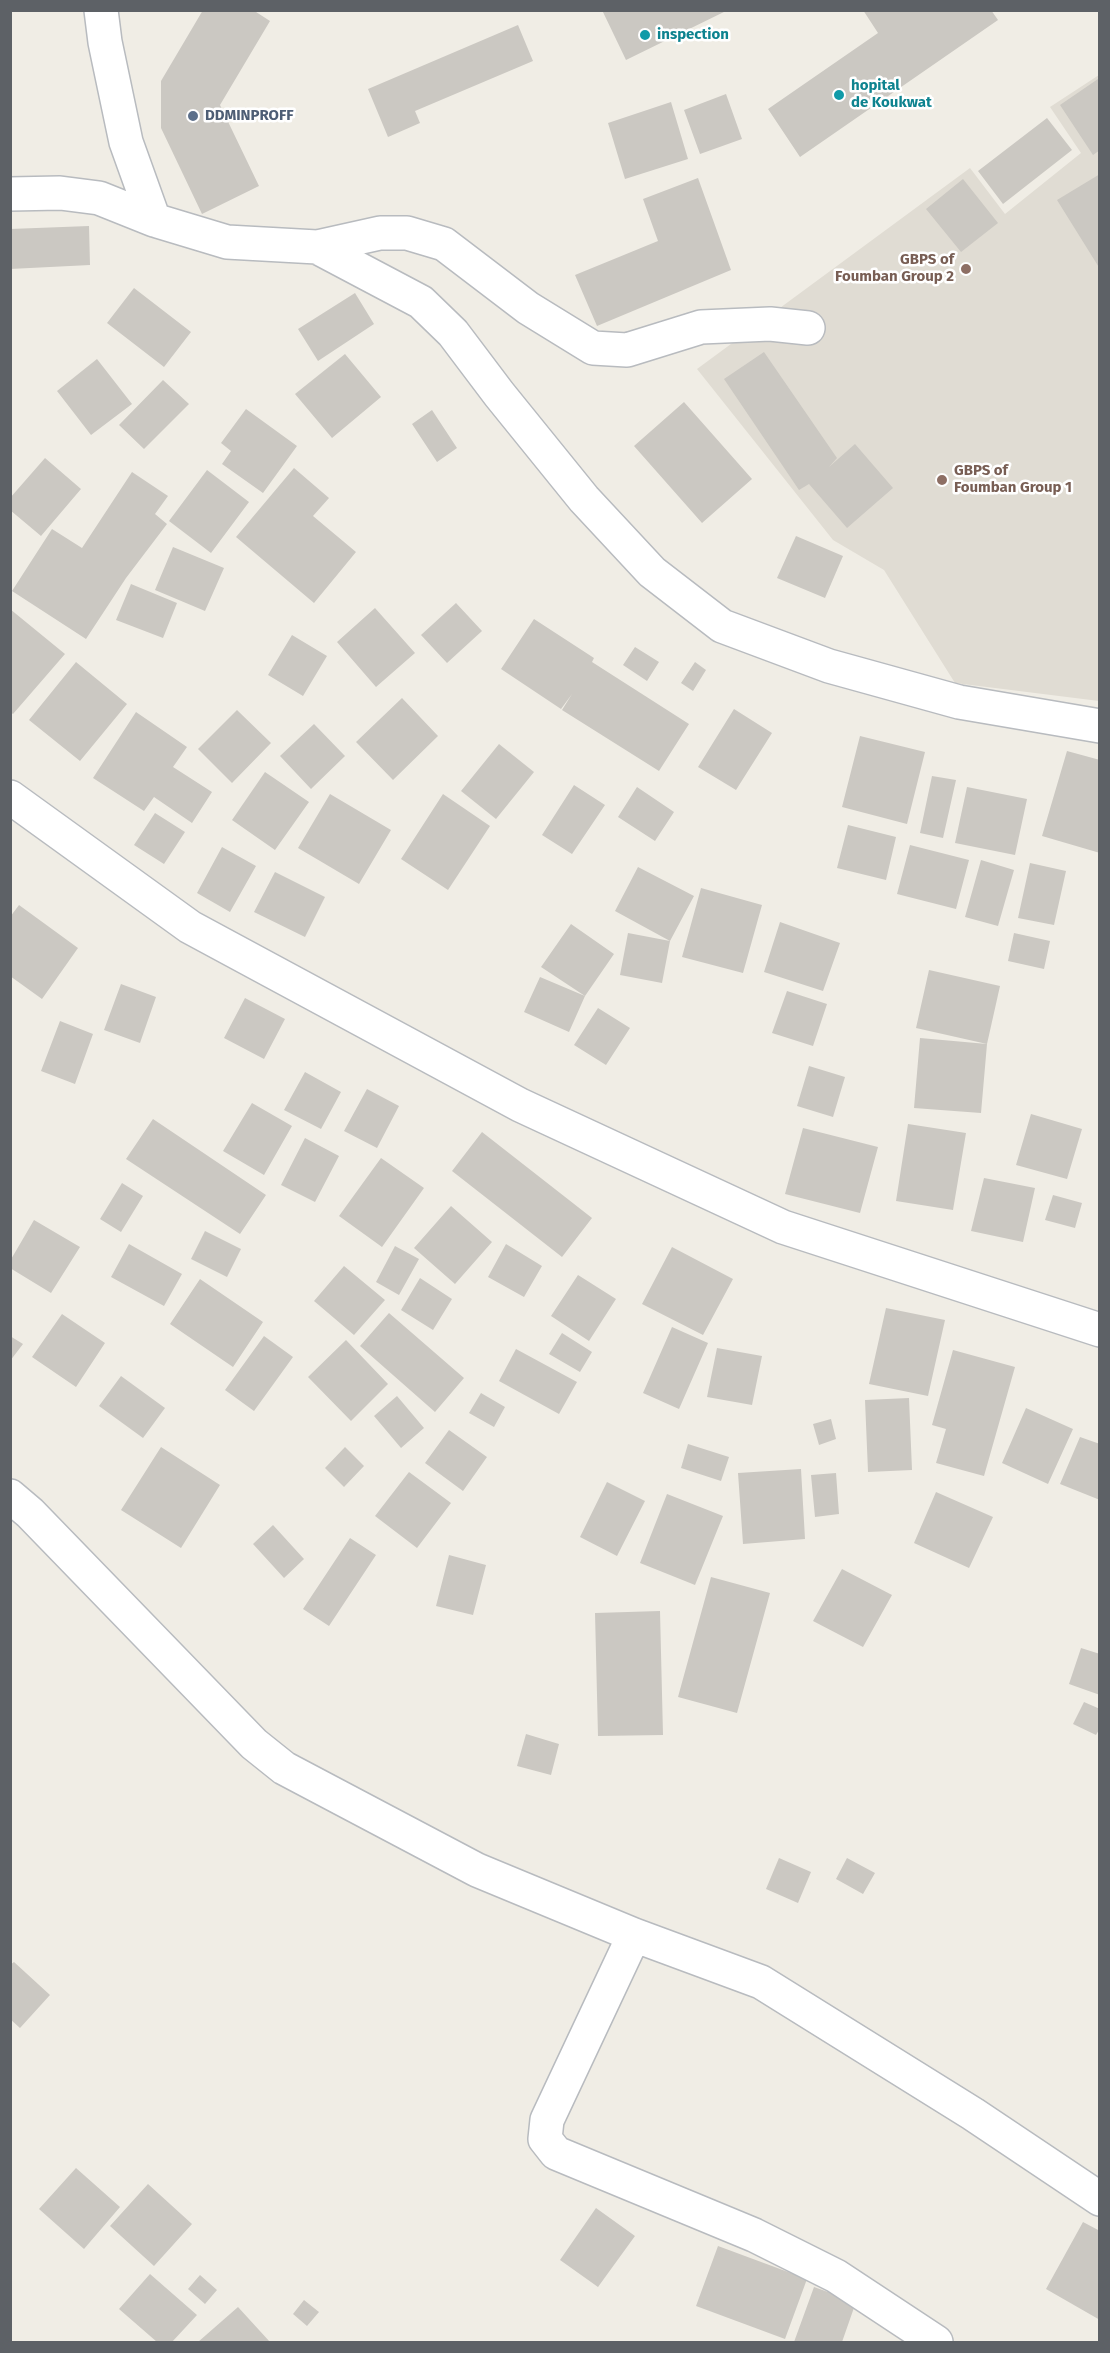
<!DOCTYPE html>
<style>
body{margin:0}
#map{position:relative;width:1110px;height:2353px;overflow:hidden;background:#f0ede5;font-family:"Fira Sans",sans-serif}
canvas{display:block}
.frame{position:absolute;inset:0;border:12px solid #5d6166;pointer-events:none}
</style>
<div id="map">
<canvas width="1110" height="2353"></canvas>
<div class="frame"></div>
</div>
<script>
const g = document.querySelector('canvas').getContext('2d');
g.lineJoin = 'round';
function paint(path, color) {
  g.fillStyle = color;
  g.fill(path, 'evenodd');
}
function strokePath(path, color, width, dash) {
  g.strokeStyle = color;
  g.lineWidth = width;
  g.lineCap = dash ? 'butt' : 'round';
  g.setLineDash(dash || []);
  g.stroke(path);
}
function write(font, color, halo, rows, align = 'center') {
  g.font = font + ' "Fira Sans",sans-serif';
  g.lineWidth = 5;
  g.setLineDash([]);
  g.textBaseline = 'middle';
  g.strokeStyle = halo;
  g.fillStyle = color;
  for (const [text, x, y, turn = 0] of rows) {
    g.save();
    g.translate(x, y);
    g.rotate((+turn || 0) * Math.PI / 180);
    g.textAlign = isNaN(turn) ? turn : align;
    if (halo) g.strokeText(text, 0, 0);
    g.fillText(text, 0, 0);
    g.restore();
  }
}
paint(new Path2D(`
 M1099,75V701L955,683L884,570L833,540L697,369L970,168L1005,214L1081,153L1050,107Z`), '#e0dcd3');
paint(new Path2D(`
 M203,10H253L270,21L220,105L259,186L202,214L161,128V81Z
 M602,10H728L626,60Z
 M863,10H991L998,20L800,157L768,109L878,33Z
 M518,25L533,61L415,111L420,123L388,137L368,89Z
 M1098,79L1100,150L1093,155L1060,105Z
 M726,94L742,139L700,154L684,110Z
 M671,102L688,159L625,179L608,123Z
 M1047,118L1072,150L1003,204L978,171Z
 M1100,174V269L1057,200Z
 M698,178L731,270L597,326L575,275L658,241L643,199Z
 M963,179L998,223L961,252L926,209Z
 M89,226L90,265L10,269V229Z
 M134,288L191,332L164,367L107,323Z
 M355,293L374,324L318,361L298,329Z
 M764,352L837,458L829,467L855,444L893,488L847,528L809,484L799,490L724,379Z
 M345,354L381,397L332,438L295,394Z
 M97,359L132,404L91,435L57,391Z
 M163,380L189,404L144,449L119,425Z
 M684,402L752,479L702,523L634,446Z
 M246,409L297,446L263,493L222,464L231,451L221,443Z
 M432,410L457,448L437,462L412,424Z
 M45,458L81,489L41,536L10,510V498Z
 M294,468L329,498L313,516L356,552L314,603L236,537Z
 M207,470L249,502L211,553L169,521Z
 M132,472L168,496L155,514L167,524L126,578L86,639L12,591L52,529L82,548Z
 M796,536L843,556L825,598L777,578Z
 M173,547L224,568L205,611L155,590Z
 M131,584L177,603L163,638L116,620Z
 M456,603L482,631L447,663L421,635Z
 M375,608L415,653L376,687L337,642Z
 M10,609L65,654L13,714L10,712Z
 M534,619L594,658L592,662L689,724L659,771L562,710L572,694L561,709L501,669Z
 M292,635L327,656L303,696L268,675Z
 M635,647L659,662L647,681L623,665Z
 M76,662L127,704L80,761L29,720Z
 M695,662L706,670L693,691L681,683Z
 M402,698L438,736L393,780L356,742Z
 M734,709L772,733L736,790L698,767Z
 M237,710L271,743L232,783L198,749Z
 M136,712L187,747L173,767L212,792L192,823L154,797L144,811L93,778Z
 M314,724L345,756L311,789L280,756Z
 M860,736L925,752L907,824L842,807Z
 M499,744L534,772L496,819L461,791Z
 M1067,751L1100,760V853L1042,836Z
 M265,772L309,802L275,850L232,820Z
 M932,776L956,780L943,838L920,833Z
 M574,785L605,805L572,854L542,835Z
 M637,787L674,812L655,841L618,817Z
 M967,787L1027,799L1015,855L955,843Z
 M330,794L391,830L359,884L298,848Z
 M443,794L490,826L448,890L401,859Z
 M155,813L185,832L164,864L134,845Z
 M848,825L896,837L886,880L837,868Z
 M910,845L969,860L956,909L897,894Z
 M222,847L256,866L230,912L197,893Z
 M981,860L1014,870L998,926L965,917Z
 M1030,863L1066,871L1054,925L1018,918Z
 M638,867L694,896L670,941L615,911Z
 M275,872L325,897L305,937L254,912Z
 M701,888L762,905L743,973L682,957Z
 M19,905L78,948L42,999L10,976V917Z
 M780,922L840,943L823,991L764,972Z
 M571,924L614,954L585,996L569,1032L524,1012L540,977L585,996L541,967Z
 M628,933L670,941L662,983L620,975Z
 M1014,933L1050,941L1044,969L1008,961Z
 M929,970L1000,986L987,1044L916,1028Z
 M121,984L156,997L140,1043L104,1030Z
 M787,991L827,1004L813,1046L772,1033Z
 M245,998L285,1019L264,1059L224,1038Z
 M598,1008L630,1028L606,1065L574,1045Z
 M60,1021L93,1034L75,1084L41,1071Z
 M920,1038L987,1044L981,1113L914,1108Z
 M809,1066L845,1077L833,1117L797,1106Z
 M305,1072L341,1092L321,1129L284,1110Z
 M367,1089L399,1106L377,1148L344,1131Z
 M252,1103L292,1126L264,1175L223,1151Z
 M1031,1114L1082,1129L1067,1179L1016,1165Z
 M153,1119L266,1195L240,1234L126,1159Z
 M908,1124L966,1133L953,1210L896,1201Z
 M803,1128L878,1147L860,1213L785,1194Z
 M482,1132L592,1218L562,1257L452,1171Z
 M305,1138L339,1156L315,1202L281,1185Z
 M381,1158L424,1188L382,1247L339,1216Z
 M984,1178L1035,1188L1023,1242L971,1231Z
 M122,1183L143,1196L121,1232L100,1219Z
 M1053,1195L1082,1203L1075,1228L1045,1220Z
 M451,1206L492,1242L455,1284L414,1248Z
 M34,1220L80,1247L51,1293L10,1268V1261Z
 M205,1231L241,1249L227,1277L191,1259Z
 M129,1244L182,1274L164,1306L111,1277Z
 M506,1244L542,1266L524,1297L488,1277Z
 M395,1246L419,1259L399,1295L376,1282Z
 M672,1247L733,1279L703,1335L642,1304Z
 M344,1266L385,1300L354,1335L314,1301Z
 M578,1275L616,1299L589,1341L551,1316Z
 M420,1278L452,1299L433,1330L401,1310Z
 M200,1279L263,1322L233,1367L170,1324Z
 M886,1308L945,1320L928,1396L869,1384Z
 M389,1313L464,1378L435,1412L360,1346Z
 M62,1314L105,1343L76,1387L32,1357Z
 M672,1327L708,1343L679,1409L643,1393Z
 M562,1333L592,1352L580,1372L549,1354Z
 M10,1336L23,1344L10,1361Z
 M264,1336L293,1357L254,1411L225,1390Z
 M346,1340L388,1384L351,1421L308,1377Z
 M717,1348L762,1356L752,1405L707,1397Z
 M516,1349L577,1382L559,1414L499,1381Z
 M953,1350L1015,1367L984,1476L936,1463L946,1429L932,1425Z
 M121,1376L165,1408L143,1438L99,1406Z
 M481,1393L505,1407L494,1427L469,1413Z
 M397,1396L424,1428L401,1448L374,1416Z
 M909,1398L912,1470L868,1472L865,1400Z
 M1026,1408L1073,1429L1048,1484L1002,1463Z
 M831,1419L836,1439L819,1445L813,1424Z
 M449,1430L487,1457L463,1491L425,1463Z
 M1080,1437L1100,1444V1500L1060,1484Z
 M688,1444L729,1457L721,1481L681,1468Z
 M161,1447L220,1485L181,1548L121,1510Z
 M345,1447L364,1466L344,1487L325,1468Z
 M801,1469L805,1539L743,1544L738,1473Z
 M409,1472L451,1503L417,1548L375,1516Z
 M836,1473L839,1514L815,1517L811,1475Z
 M607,1482L645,1501L617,1556L580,1537Z
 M936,1492L993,1517L969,1568L914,1543Z
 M667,1494L723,1516L695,1585L640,1563Z
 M273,1525L304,1559L284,1578L253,1544Z
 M350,1538L376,1555L329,1626L303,1609Z
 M449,1555L486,1565L473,1615L436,1606Z
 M842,1569L892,1595L863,1647L813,1621Z
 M711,1577L770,1593L737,1713L678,1697Z
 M660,1611L663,1735L598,1736L595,1613Z
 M1081,1648L1100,1654V1695L1069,1684Z
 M1084,1702L1100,1709V1728L1096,1735L1073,1724Z
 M526,1734L559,1744L551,1775L517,1766Z
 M779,1858L811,1872L798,1903L766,1889Z
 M847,1858L875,1873L863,1894L836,1879Z
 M14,1962L50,1995L20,2028L10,2019V1965Z
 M76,2168L120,2207L84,2249L39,2209Z
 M148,2184L192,2224L154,2266L110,2226Z
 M596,2208L635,2236L598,2287L560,2260Z
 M1083,2222L1100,2231V2320L1046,2289Z
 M718,2246L807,2279L785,2339L696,2306Z
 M150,2274L197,2315L172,2342H157L119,2309Z
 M200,2275L217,2290L205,2304L188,2289Z
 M814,2287L856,2302L842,2342H794Z
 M304,2300L319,2312L307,2326L293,2314Z
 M238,2307L270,2342H198Z`), '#cbc8c2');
const street = new Path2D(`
 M101,10L105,42L126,142L154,220L227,242L317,247L421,302L453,333L499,394L584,499L652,572L722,626L829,666L959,702L1100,726
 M10,194L60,193L99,198L154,220
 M317,247L380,233H407L444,244L528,308L593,348L627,350L701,327L770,324L808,328
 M10,797L190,927L520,1105L783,1227L1100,1330
 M10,1496L30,1513L254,1744L284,1768L477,1870L634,1935L761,1982L973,2114L1100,2199
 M634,1935L547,2120L545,2139L556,2153L754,2235L836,2276L936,2342`);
strokePath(street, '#b8bbbf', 36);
strokePath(street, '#fff', 33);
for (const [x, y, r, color] of [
 [645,35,6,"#0f9aa8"],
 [839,95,6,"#0f9aa8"],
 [193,116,6,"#5c6f8a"],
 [966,269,6,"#8d6e63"],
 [942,480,6,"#8d6e63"]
]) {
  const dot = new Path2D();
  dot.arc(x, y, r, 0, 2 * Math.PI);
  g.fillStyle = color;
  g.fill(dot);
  strokePath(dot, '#fff', 2);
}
write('bold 15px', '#0d838f', '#fff', [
 ["inspection",657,35],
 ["hopital",851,86],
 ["de Koukwat",851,103]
], 'left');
write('bold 15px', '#4e5e75', '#fff', [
 ["DDMINPROFF",205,116]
], 'left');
write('bold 15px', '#785e54', '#fff', [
 ["GBPS of",954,260],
 ["Foumban Group 2",954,277],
 ["GBPS of",954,471,"left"],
 ["Foumban Group 1",954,488,"left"]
], 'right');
</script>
